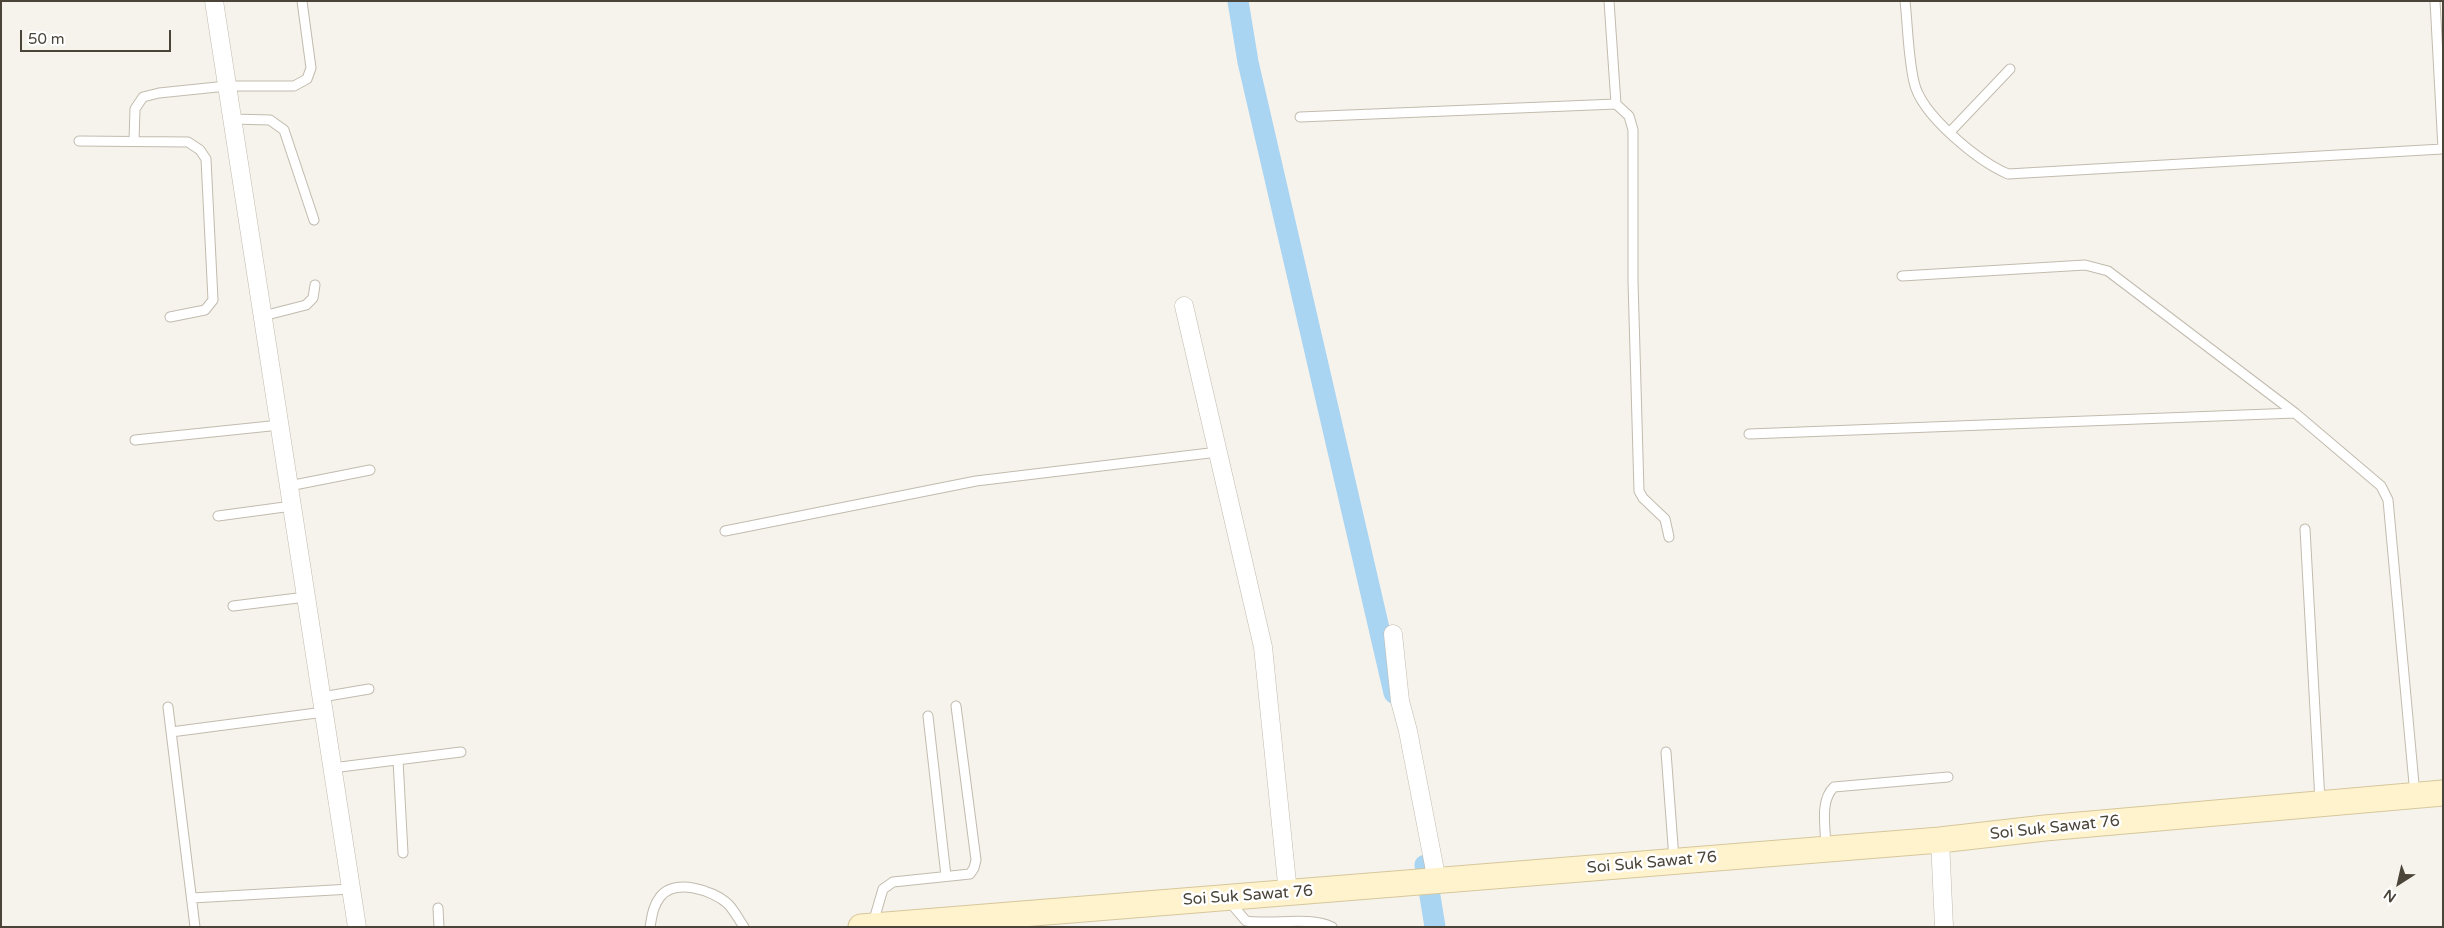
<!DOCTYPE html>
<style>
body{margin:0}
#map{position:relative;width:2444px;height:928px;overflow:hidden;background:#f6f3ec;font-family:"Varela Round",sans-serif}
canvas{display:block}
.frame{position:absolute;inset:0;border:2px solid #4b4439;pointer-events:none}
.north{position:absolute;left:2374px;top:858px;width:50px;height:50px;-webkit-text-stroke:4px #fff;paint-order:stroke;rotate:215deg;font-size:14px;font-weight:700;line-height:20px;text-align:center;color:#4b4439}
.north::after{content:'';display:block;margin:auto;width:18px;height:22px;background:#4b4439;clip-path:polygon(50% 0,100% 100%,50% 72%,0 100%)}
.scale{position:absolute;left:20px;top:30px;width:151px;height:22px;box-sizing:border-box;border:2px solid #4b4439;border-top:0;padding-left:6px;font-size:15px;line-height:18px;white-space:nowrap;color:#4b4439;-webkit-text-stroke:4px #fff;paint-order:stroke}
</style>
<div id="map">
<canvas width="2444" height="928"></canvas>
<div class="frame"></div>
<div class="north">N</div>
<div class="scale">50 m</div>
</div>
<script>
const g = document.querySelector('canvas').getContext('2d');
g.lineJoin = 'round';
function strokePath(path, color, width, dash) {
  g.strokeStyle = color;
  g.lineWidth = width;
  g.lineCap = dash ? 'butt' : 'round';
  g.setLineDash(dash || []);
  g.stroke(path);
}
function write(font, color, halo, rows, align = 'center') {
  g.font = font + ' "Varela Round",sans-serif';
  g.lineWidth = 5;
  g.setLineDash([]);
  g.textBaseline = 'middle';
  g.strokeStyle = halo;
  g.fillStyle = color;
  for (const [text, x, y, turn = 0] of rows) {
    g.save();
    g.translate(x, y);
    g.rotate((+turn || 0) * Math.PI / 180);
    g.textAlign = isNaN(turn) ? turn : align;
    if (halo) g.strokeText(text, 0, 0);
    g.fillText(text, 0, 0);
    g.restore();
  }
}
strokePath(new Path2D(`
 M1238,1L1248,62L1394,693
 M1425,865L1435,927`), '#a9d4f2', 21);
const lane = new Path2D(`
 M1609,1L1616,104
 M1905,1C1908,28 1908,56 1914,82C1921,115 1978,161 2008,174L2442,149
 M2435,1L2443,149
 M1300,117L1616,104L1629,116L1633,130V281L1639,491L1643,498L1665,519L1669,537
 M232,119L270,120L284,130L314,220
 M1950,132L2010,69
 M79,141L188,142L200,150L206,159L213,300L205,310L170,317
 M134,141L135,109L143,97L159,93L227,86H294L307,79L311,68L302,1
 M1902,276L2085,265L2108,271L2295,413L2381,486L2388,500L2415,795
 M263,316L306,305L313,298L315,285
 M1749,434L2295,413
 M135,440L280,425
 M289,486L370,470
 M218,516L292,506
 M2305,529L2320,801
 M725,531L976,481L1218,452
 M233,606L306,597
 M322,697L369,689
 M168,707L195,927
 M928,716L946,876
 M171,732L324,712
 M1666,752L1674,859
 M398,760L403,853
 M332,768L461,752
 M1826,849C1826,829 1819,801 1834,787L1948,777
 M192,898L351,889
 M1228,900L1246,921C1272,925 1310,916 1332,927
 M438,908L439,927
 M873,923L883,889L893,882L970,874L974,868L976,860L956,706
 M650,927C652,916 653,906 660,897C675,878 713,890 728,904C734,910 739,920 744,927`);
const street = new Path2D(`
 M214,1L357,927
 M1184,306L1263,647L1288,893
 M1393,634L1400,701L1408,731L1437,881
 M1940,840L1944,927`);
const secondary = new Path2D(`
 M861,927L1940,840L2045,828L2443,793`);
strokePath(lane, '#c2bbae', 11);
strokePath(street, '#c2bbae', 19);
strokePath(secondary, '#d6c79b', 27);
strokePath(lane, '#fff', 9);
strokePath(street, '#fff', 18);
strokePath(secondary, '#fff3cd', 25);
write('16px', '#4b4439', '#fff', [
 ["Soi Suk Sawat 76",2055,828,-6],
 ["Soi Suk Sawat 76",1652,863,-5],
 ["Soi Suk Sawat 76",1248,896,-4]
]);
</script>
